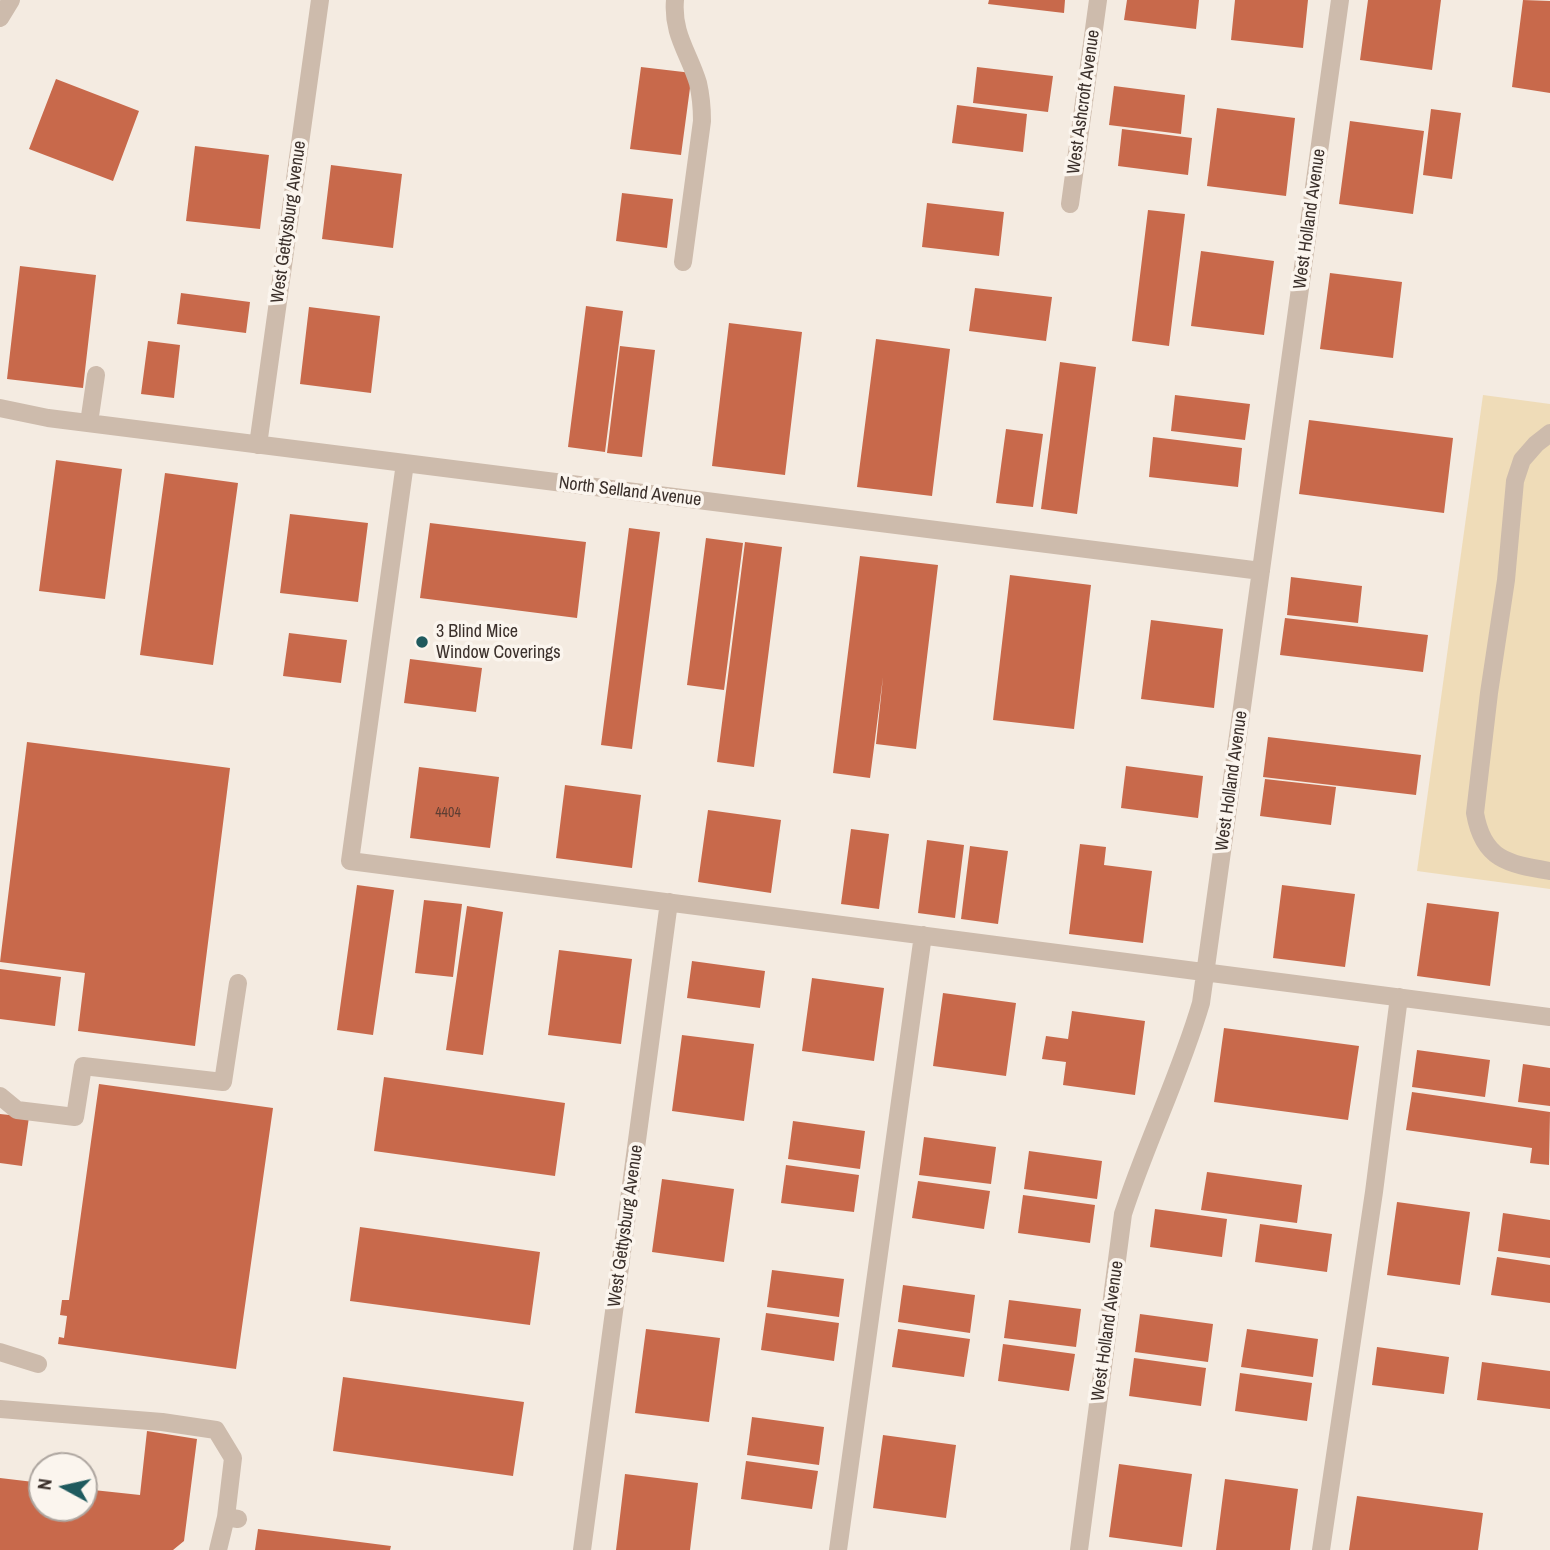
<!DOCTYPE html>
<style>
body{margin:0}
#map{position:relative;width:1550px;height:1550px;overflow:hidden;background:#f4ebe1;font-family:"Archivo Narrow",sans-serif}
canvas{display:block}
.north{position:absolute;left:28px;top:1452px;width:70px;height:70px;box-sizing:border-box;background:#fbf5ee;border:2px solid #aea6a0;border-radius:50%;rotate:278deg;font-size:19px;font-weight:700;line-height:28px;text-align:center;color:#3b302b}
.north::after{content:'';display:block;margin:auto;width:24px;height:32px;background:#1f5a5e;clip-path:polygon(50% 0,100% 100%,50% 72%,0 100%)}
</style>
<div id="map">
<canvas width="1550" height="1550"></canvas>
<div class="north">N</div>
</div>
<script>
const g = document.querySelector('canvas').getContext('2d');
g.lineJoin = 'round';
function paint(path, color) {
  g.fillStyle = color;
  g.fill(path, 'evenodd');
}
function strokePath(path, color, width, dash) {
  g.strokeStyle = color;
  g.lineWidth = width;
  g.lineCap = dash ? 'butt' : 'round';
  g.setLineDash(dash || []);
  g.stroke(path);
}
function write(font, color, halo, rows, align = 'center') {
  g.font = font + ' "Archivo Narrow",sans-serif';
  g.lineWidth = 7;
  g.setLineDash([]);
  g.textBaseline = 'middle';
  g.strokeStyle = halo;
  g.fillStyle = color;
  for (const [text, x, y, turn = 0] of rows) {
    g.save();
    g.translate(x, y);
    g.rotate((+turn || 0) * Math.PI / 180);
    g.textAlign = isNaN(turn) ? turn : align;
    if (halo) g.strokeText(text, 0, 0);
    g.fillText(text, 0, 0);
    g.restore();
  }
}
paint(new Path2D(`
 M1483,395L1550,404V889L1417,871Z`), '#efdcb8');
paint(new Path2D(`
 M989,0H1065L1064,13L988,4Z
 M1127,0H1199L1196,29L1124,20Z
 M1235,0H1308L1303,48L1231,40Z
 M1368,0H1441L1432,70L1360,60Z
 M1523,0L1550,1V93L1512,87Z
 M641,67L692,73L681,155L630,149Z
 M977,67L1053,76L1048,112L973,103Z
 M56,79L139,111L113,181L29,149Z
 M1114,86L1185,95L1181,134L1109,125Z
 M957,105L1027,114L1023,152L952,143Z
 M1217,108L1295,118L1286,196L1207,186Z
 M1431,109L1461,113L1452,179L1423,175Z
 M1350,121L1424,131L1413,214L1339,204Z
 M1122,129L1192,138L1188,175L1118,166Z
 M195,146L269,155L260,229L186,221Z
 M331,165L402,174L393,248L322,239Z
 M622,193L673,199L667,248L616,241Z
 M927,203L1004,212L999,256L922,247Z
 M1148,210L1185,214L1169,346L1132,341Z
 M1201,251L1274,261L1264,335L1191,326Z
 M20,266L96,275L83,388L7,379Z
 M1330,273L1402,282L1393,358L1320,349Z
 M975,288L1052,297L1046,341L969,331Z
 M181,293L250,302L246,333L177,324Z
 M586,306L623,311L605,452L568,447Z
 M309,307L380,316L371,393L300,384Z
 M729,323L802,332L785,475L712,466Z
 M876,339L950,349L932,496L857,487Z
 M148,341L180,345L174,398L141,394Z
 M620,346L655,350L642,457L607,453Z
 M1060,362L1096,367L1077,514L1041,509Z
 M1175,395L1250,404L1245,440L1171,431Z
 M1309,420L1453,438L1444,513L1299,494Z
 M1006,429L1043,434L1033,507L996,503Z
 M1153,437L1242,448L1238,487L1149,477Z
 M56,460L122,469L105,599L39,591Z
 M165,473L238,483L213,665L140,655Z
 M290,514L368,523L358,602L280,593Z
 M430,523L586,542L577,618L420,598Z
 M629,528L660,532L632,749L601,745Z
 M706,538L743,543L724,690L687,685Z
 M745,542L782,547L754,767L717,762Z
 M860,556L938,565L916,749L876,744L883,677L870,778L833,773Z
 M1010,575L1091,585L1074,729L993,720Z
 M1291,577L1362,586L1358,623L1287,615Z
 M1285,618L1428,635L1423,672L1280,655Z
 M1151,620L1223,629L1214,708L1141,699Z
 M289,633L347,640L341,683L283,676Z
 M410,659L482,668L476,712L404,703Z
 M1268,737L1421,755L1416,795L1263,777Z
 M27,742L230,768L195,1046L78,1031L85,973L0,962Z
 M1126,766L1203,776L1198,818L1121,808Z
 M419,767L499,777L490,848L410,838Z
 M1265,779L1336,787L1331,825L1260,816Z
 M565,785L641,795L632,868L556,858Z
 M708,810L781,820L771,893L698,882Z
 M851,829L889,834L879,909L841,904Z
 M927,840L964,845L955,918L918,913Z
 M1080,844L1106,847L1104,865L1152,871L1143,943L1069,934Z
 M970,846L1008,851L998,924L961,919Z
 M357,885L394,890L373,1035L337,1030Z
 M1282,885L1355,894L1345,967L1273,958Z
 M424,900L462,904L453,977L415,973Z
 M1427,903L1499,912L1490,986L1417,976Z
 M467,906L503,912L483,1055L446,1050Z
 M559,950L632,959L621,1044L548,1035Z
 M692,961L765,971L760,1008L687,998Z
 M0,969L61,977L55,1026L0,1019Z
 M812,978L884,988L874,1061L802,1051Z
 M943,993L1016,1003L1006,1076L933,1066Z
 M1072,1011L1145,1021L1135,1095L1063,1085L1066,1062L1042,1059L1046,1036L1068,1039Z
 M1224,1028L1359,1046L1348,1120L1214,1102Z
 M682,1035L754,1044L744,1121L672,1111Z
 M1417,1050L1490,1060L1485,1097L1412,1087Z
 M1523,1064L1550,1068V1106L1518,1102Z
 M384,1077L565,1103L555,1176L374,1151Z
 M99,1084L273,1108L236,1369L58,1344L59,1337L64,1338L67,1316L60,1315L62,1300H69Z
 M1412,1092L1550,1112L1549,1165L1530,1163L1532,1148L1406,1130Z
 M0,1114L29,1117L22,1166L0,1163Z
 M793,1121L865,1131L860,1169L788,1159Z
 M924,1137L996,1147L991,1184L919,1175Z
 M1029,1151L1102,1161L1097,1199L1024,1189Z
 M786,1165L859,1175L854,1212L781,1203Z
 M1207,1172L1302,1185L1297,1223L1201,1210Z
 M662,1179L734,1189L724,1262L652,1252Z
 M918,1181L990,1191L984,1229L912,1218Z
 M1023,1195L1095,1205L1090,1243L1018,1233Z
 M1397,1202L1470,1212L1460,1285L1387,1275Z
 M1155,1209L1227,1219L1222,1257L1150,1247Z
 M1503,1213L1550,1220V1258L1498,1251Z
 M1260,1224L1332,1234L1327,1272L1255,1262Z
 M360,1227L540,1252L530,1325L350,1301Z
 M1497,1257L1550,1265V1303L1491,1295Z
 M772,1270L844,1279L839,1317L767,1307Z
 M903,1285L975,1295L970,1333L898,1322Z
 M1009,1300L1081,1309L1076,1347L1004,1338Z
 M766,1313L839,1323L834,1361L761,1350Z
 M1140,1314L1213,1324L1208,1362L1135,1352Z
 M646,1329L720,1338L709,1422L635,1413Z
 M898,1329L970,1339L964,1377L892,1367Z
 M1247,1329L1318,1339L1313,1377L1241,1367Z
 M1003,1344L1075,1354L1069,1391L998,1381Z
 M1377,1347L1449,1357L1444,1394L1372,1385Z
 M1134,1358L1206,1368L1201,1406L1129,1396Z
 M1482,1362L1550,1371V1409L1477,1400Z
 M1240,1373L1312,1383L1307,1421L1235,1411Z
 M343,1377L524,1402L513,1476L333,1451Z
 M752,1417L824,1427L819,1465L747,1455Z
 M147,1431L197,1439L184,1541L173,1550H0V1478L42,1483V1508H84V1489L140,1495Z
 M883,1435L956,1445L946,1518L873,1508Z
 M746,1461L818,1471L812,1509L741,1499Z
 M1119,1464L1192,1474L1182,1547L1109,1537Z
 M625,1474L698,1483L690,1550H616Z
 M1225,1479L1298,1489L1290,1550H1216Z
 M1357,1496L1483,1513L1478,1550H1349Z
 M258,1529L391,1546L390,1550H255Z`), '#c8694b');
strokePath(new Path2D(`
 M675,0C672,34 689,53 698,83C701,96 702,109 702,121L683,262
 M0,18L11,0
 M1070,204L1098,0
 M0,408L48,418L1261,571
 M89,423L96,375
 M1550,433L1536,444L1522,460L1515,481L1506,580L1489,693L1475,813C1483,860 1508,864 1550,871
 M258,445L320,0
 M405,463L350,861L1550,1017
 M0,1096L17,1110L75,1117L83,1066L223,1082L238,983
 M0,1352L38,1364
 M0,1409L162,1422L216,1430L233,1458L226,1517L238,1519
 M218,1550L226,1517
 M582,1550L669,902
 M838,1550L923,935
 M1079,1550L1123,1214C1146,1143 1180,1075 1201,1003L1340,0
 M1321,1550L1374,1192L1399,997`), '#cdbbac', 18);
for (const [x, y, r, color] of [
 [422,642,7,"#1f5a5e"]
]) {
  const dot = new Path2D();
  dot.arc(x, y, r, 0, 2 * Math.PI);
  g.fillStyle = color;
  g.fill(dot);
  strokePath(dot, '#fbf5ee', 2.5);
}
write('14px', '#5e3e33', null, [
 ["4404",448,813]
]);
write('18px', '#3b302b', '#fbf5ee', [
 ["West Ashcroft Avenue",1084,102,-82],
 ["West Holland Avenue",1310,219,-82],
 ["West Gettysburg Avenue",289,222,-82],
 ["North Selland Avenue",630,492,7],
 ["West Holland Avenue",1232,781,-82],
 ["West Gettysburg Avenue",626,1226,-82],
 ["West Holland Avenue",1108,1331,-82]
]);
write('18px', '#3b302b', '#fbf5ee', [
 ["3 Blind Mice",436,632],
 ["Window Coverings",436,653]
], 'left');
</script>
